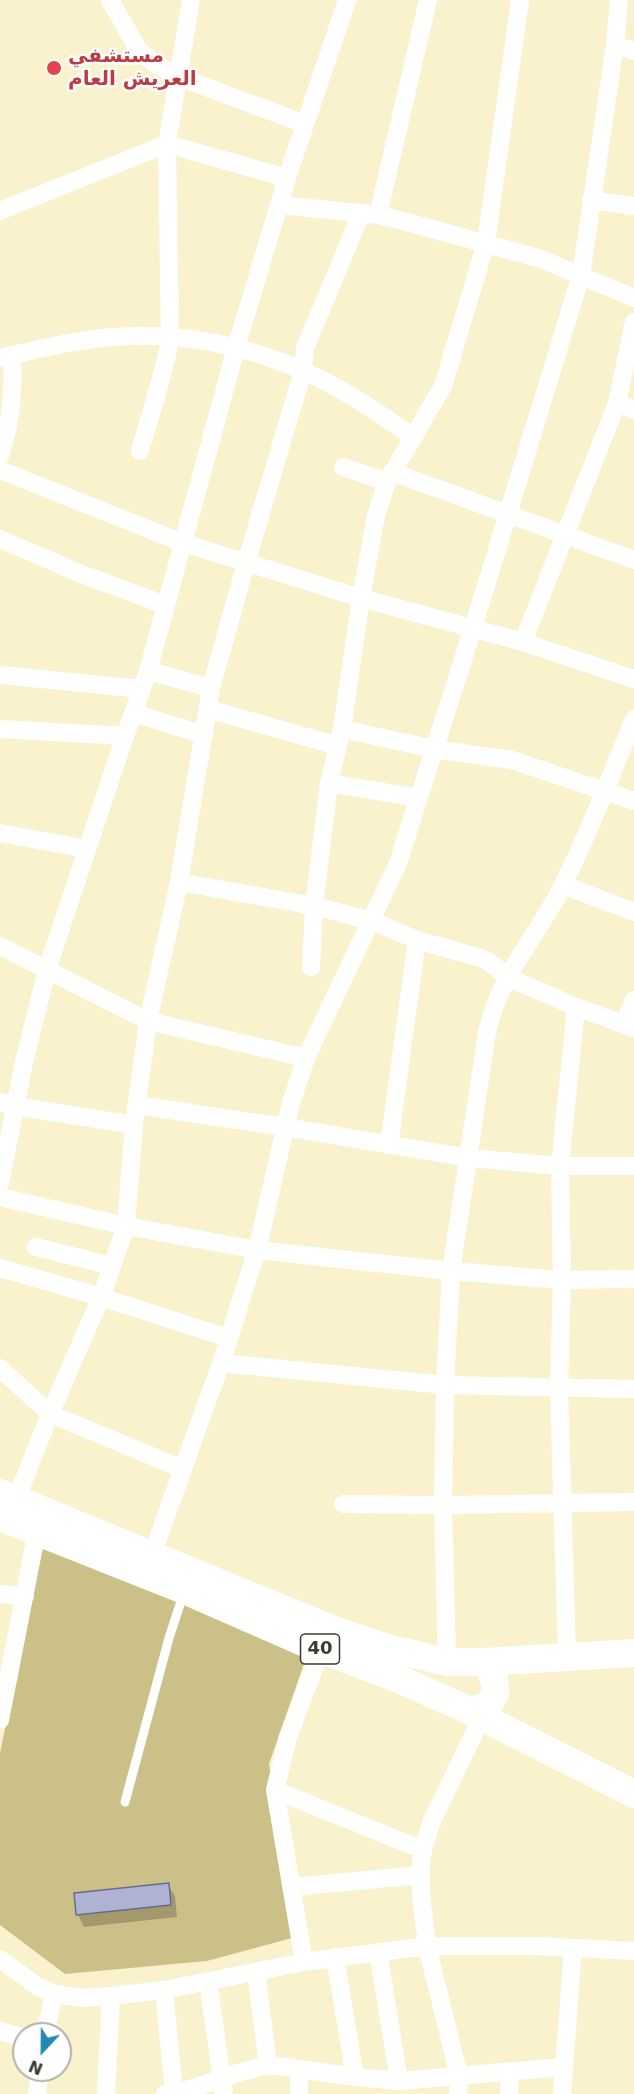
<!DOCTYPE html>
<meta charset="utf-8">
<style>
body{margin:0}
#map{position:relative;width:634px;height:2094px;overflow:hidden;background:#faf2cd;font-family:"DejaVu Sans",sans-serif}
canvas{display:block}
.north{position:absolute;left:12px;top:2022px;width:60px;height:60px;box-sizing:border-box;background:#fefefe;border:2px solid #b1b0aa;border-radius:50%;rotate:202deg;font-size:16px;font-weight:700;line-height:24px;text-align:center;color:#3e3b2d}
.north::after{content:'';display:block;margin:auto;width:21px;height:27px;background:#2388b2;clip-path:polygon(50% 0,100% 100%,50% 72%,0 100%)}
</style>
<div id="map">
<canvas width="634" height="2094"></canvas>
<div class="north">N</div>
</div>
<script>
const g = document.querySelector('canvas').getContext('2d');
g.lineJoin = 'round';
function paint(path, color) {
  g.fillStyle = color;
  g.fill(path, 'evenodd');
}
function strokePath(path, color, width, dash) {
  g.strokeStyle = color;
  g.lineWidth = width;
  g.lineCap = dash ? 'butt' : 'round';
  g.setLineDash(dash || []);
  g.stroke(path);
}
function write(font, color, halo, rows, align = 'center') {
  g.font = font + ' "DejaVu Sans",Vazirmatn,sans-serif';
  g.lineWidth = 5;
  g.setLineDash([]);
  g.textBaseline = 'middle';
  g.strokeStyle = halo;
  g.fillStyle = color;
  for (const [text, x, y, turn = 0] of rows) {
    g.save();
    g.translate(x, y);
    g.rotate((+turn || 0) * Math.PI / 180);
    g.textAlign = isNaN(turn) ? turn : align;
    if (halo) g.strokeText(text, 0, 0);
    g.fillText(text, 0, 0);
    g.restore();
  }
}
paint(new Path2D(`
 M43,1546L308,1652L269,1764L282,1851L292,1938L207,1961L65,1974L0,1925V1753Z`), '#ccc089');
paint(new Path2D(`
 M168,1885L175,1896L177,1917L84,1927L78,1915L75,1894Z`), '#0003');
const building = new Path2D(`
 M169,1883L171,1905L76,1915L74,1893Z`);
paint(building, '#afb2d3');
strokePath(building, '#696b8a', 1.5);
strokePath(new Path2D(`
 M125,1802L169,1638L184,1592`), '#fff', 9);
strokePath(new Path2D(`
 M110,0L138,49L154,63L179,77L305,124
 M615,45L634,51
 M591,200L634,206
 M281,205L378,215L407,222L541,259L634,298
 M0,211L167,144L287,178
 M378,215L428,0
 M0,358C43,348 87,337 131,336C202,334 275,353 337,388C364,402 389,421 414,437
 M617,403L634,410
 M140,451L161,379L170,342L167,144L191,0
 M0,456C12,422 13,390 12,355
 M343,467L387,482
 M0,470L183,543L361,598L523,642L634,679
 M392,472L634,560
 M0,539L79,573L165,605
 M523,642L617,403L634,322
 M148,671L211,688
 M0,675L142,689
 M208,709L338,746
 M134,713L204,735
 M0,729L125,736L148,671L236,348L287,178L347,0
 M342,729L434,749L512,760L634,801
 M329,783L419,798
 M0,833L87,849
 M179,882L314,906L372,921L417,940L484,959L496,967L507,977L576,1007L634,1028
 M563,885L634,912
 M0,946L148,1021L306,1058
 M311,967L314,906L329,783L342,729L361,598L376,515L387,482L443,386L486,243L520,0
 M624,1024L634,1000
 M0,1102L15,1106L134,1125
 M136,1105L285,1127L469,1158L560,1166H634
 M389,1145L417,940
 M0,1183L24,1062L47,970L125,736
 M0,1197L126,1226L257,1250L451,1271L562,1280L634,1279
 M36,1247L112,1266
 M0,1268L101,1297L228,1338
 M221,1363L445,1385L634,1389
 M0,1368L50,1414L183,1469
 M16,1500L50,1414L101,1297L126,1226L134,1125L148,1021L179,882L211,688L246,563L303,371L305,348L361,214
 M343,1504L443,1505L634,1502
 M152,1555L221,1363L257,1250L291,1103L306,1058L398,863L473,628L581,275L615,45L619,0
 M0,1594L25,1596
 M567,1656L559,1388L562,1280L560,1166L576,1007
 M447,1662L443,1505L445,1385L451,1271L487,1033C499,974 539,935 564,883C590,830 612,774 634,719
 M0,1720L37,1531
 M275,1790L423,1850
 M291,1887L421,1875
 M378,1952L399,2081
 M0,1959L37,1986L54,1994L82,1998L111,1996L164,1990L304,1962L427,1946H537L634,1951
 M304,1962L275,1790L288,1737L321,1650
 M256,1972L268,2065
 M208,1982L224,2094
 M164,1990L174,2094
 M0,2031L24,2038
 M45,2034L54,1994
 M299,2069L355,2077L335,1957
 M355,2077L399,2081L563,2067
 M37,2094L40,2070
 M106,2094L111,1996
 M165,2094C197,2091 232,2071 266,2066C276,2064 289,2068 299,2069V2094
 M458,2094L459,2076L427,1946L421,1894V1862L423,1850L431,1823L482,1717
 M509,2094L510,2071
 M562,2094L573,1948`), '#fff', 18);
strokePath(new Path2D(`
 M0,1493L334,1630L384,1647L447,1662H485L634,1653
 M0,1517L184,1590L321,1650L399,1679L468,1710L634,1794
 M468,1710C500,1708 501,1685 485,1662`), '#fff', 28);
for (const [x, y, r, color] of [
 [54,68,8,"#e0444e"]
]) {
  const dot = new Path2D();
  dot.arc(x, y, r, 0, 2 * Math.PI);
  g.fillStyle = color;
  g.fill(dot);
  strokePath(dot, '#fefefe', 2);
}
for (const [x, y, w] of [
 [320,1649,39]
]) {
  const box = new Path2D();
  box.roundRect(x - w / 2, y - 15, w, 30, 4.5);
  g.fillStyle = '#fefefe';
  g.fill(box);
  strokePath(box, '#3e3b2d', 1.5);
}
write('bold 18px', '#3e3b2d', null, [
 ["40",320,1649]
]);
write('bold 20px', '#be3a42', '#fefefe', [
 ["مستشفي",68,57],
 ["العريش العام",68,80]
], 'left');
</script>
